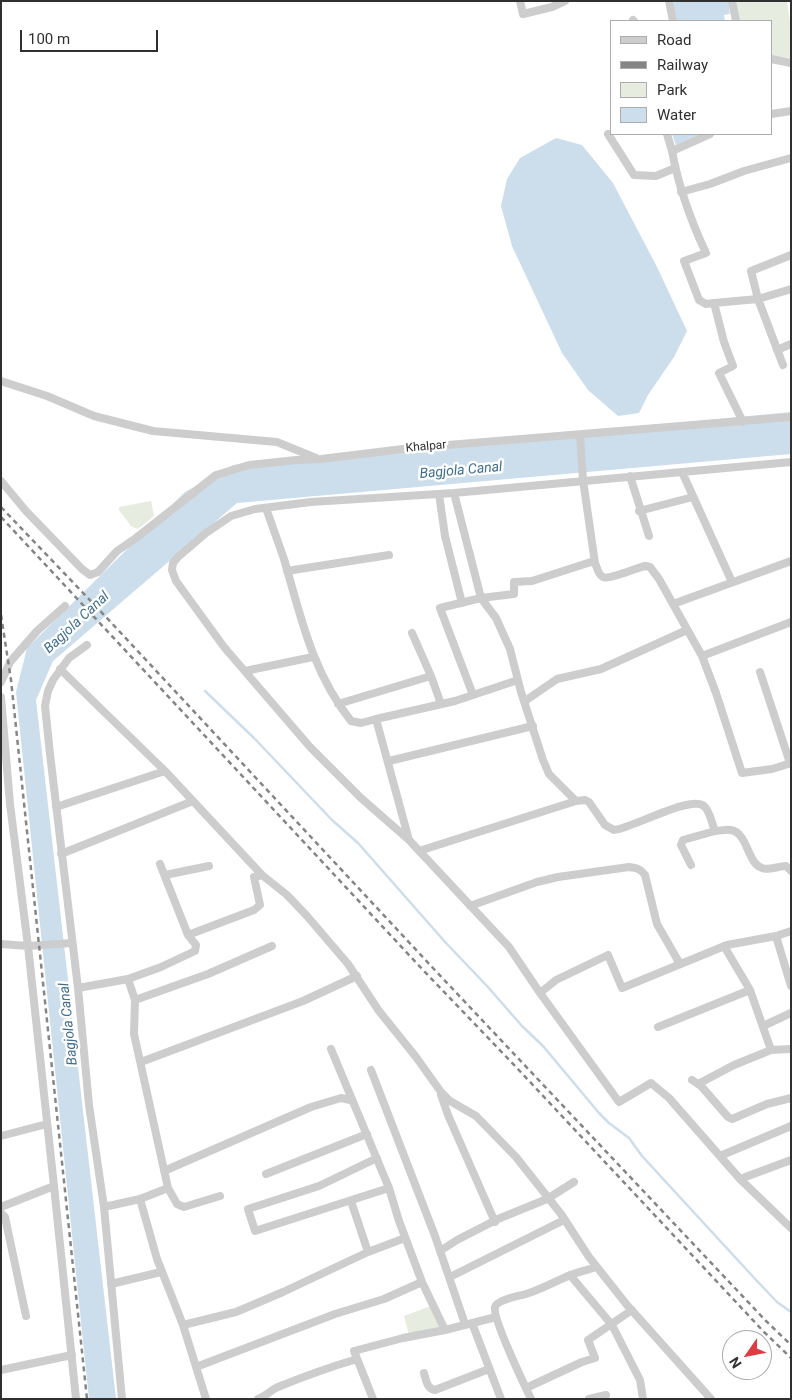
<!DOCTYPE html>
<style>
body{margin:0}
#map{position:relative;width:792px;height:1400px;overflow:hidden;background:#fff;font-family:Roboto,sans-serif}
canvas{display:block}
.frame{position:absolute;inset:0;border:2px solid #303030;pointer-events:none}
.legend{position:absolute;left:610px;top:20px;width:162px;height:115px;box-sizing:border-box;background:#fff;border:1px solid #acacac;margin:0;padding:6px 9px;list-style:none;font-size:15px;color:#303030}
.legend li{display:flex;align-items:center;gap:10px;height:25px}
.legend b{width:25px;border:1px solid #acacac}
.north{position:absolute;left:722px;top:1330px;width:50px;height:50px;box-sizing:border-box;background:#fff;border:1px solid #acacac;border-radius:50%;rotate:237deg;font-size:14px;font-weight:700;line-height:20px;text-align:center;color:#303030}
.north::after{content:'';display:block;margin:auto;width:18px;height:22px;background:#de3c42;clip-path:polygon(50% 0,100% 100%,50% 72%,0 100%)}
.scale{position:absolute;left:20px;top:30px;width:138px;height:22px;box-sizing:border-box;border:2px solid #303030;border-top:0;padding-left:6px;font-size:15px;line-height:18px;white-space:nowrap;color:#303030;-webkit-text-stroke:4px #fff;paint-order:stroke}
</style>
<div id="map">
<canvas width="792" height="1400"></canvas>
<div class="frame"></div>
<ul class="legend">
<li><b style="height:6px;background:#cdcdcd"></b>Road</li>
<li><b style="height:6px;background:#858585"></b>Railway</li>
<li><b style="height:14px;background:#e6ecdf"></b>Park</li>
<li><b style="height:14px;background:#ccdeeb"></b>Water</li>
</ul>
<div class="north">N</div>
<div class="scale">100 m</div>
</div>
<script>
const g = document.querySelector('canvas').getContext('2d');
g.lineJoin = 'round';
function paint(path, color) {
  g.fillStyle = color;
  g.fill(path, 'evenodd');
}
function strokePath(path, color, width, dash) {
  g.strokeStyle = color;
  g.lineWidth = width;
  g.lineCap = dash ? 'butt' : 'round';
  g.setLineDash(dash || []);
  g.stroke(path);
}
function write(font, color, halo, rows, align = 'center') {
  g.font = font + ' Roboto,sans-serif';
  g.lineWidth = 5;
  g.setLineDash([]);
  g.textBaseline = 'middle';
  g.strokeStyle = halo;
  g.fillStyle = color;
  for (const [text, x, y, turn = 0] of rows) {
    g.save();
    g.translate(x, y);
    g.rotate((+turn || 0) * Math.PI / 180);
    g.textAlign = isNaN(turn) ? turn : align;
    if (halo) g.strokeText(text, 0, 0);
    g.fillText(text, 0, 0);
    g.restore();
  }
}
paint(new Path2D(`
 M734,1H787L791,29V58L771,56V21H737Z
 M151,501L154,516L142,526L137,529L131,526L119,510V507Z
 M436,1304L442,1329L409,1335L404,1316Z`), '#e6ecdf');
paint(new Path2D(`
 M680,1H730L732,8L729,9L730,14L724,15L725,21H675L672,3Z
 M672,134H700L676,145Z
 M556,138L582,145L613,183L657,267L687,331L674,357L648,395L639,413L618,416L588,390L562,353L512,246L501,206L507,179L520,158Z
 M791,412V454L237,503L53,661L36,700L116,1399H89L16,692L27,648L185,492L233,465Z`), '#ccdeeb');
strokePath(new Path2D(`
 M205,691L254,738L332,820L358,843L446,943L487,986L522,1026L543,1046L599,1113L609,1123L629,1138L642,1156L757,1281L777,1302L791,1312`), '#ccdeeb', 2.5);
strokePath(new Path2D(`
 M520,1L523,14L552,7L565,1
 M669,1L673,21
 M732,1L736,21
 M633,20L634,21
 M771,59L791,63
 M771,114L791,111
 M608,134L634,175L656,176L675,168
 M667,134L672,151
 M710,134L672,151C679,189 690,219 706,253L684,261L699,300L706,304L714,303L724,342L733,366L719,373L743,422
 M681,192L710,184L744,171L791,158
 M714,303L758,299L751,271L791,255
 M777,350L791,344
 M783,365L758,299L791,289
 M1,381L47,396L94,416L153,431L277,442L316,458
 M580,435L583,480L595,563
 M682,472L732,582
 M630,476L649,536
 M1,481L26,511L82,569L90,575L98,572L117,551L136,538L216,475L249,465L296,460L321,459L411,448L791,417
 M454,493L481,598L496,618L510,649L521,692L543,760L549,774L576,801L585,800L589,802L605,825L614,830C633,828 690,795 704,806C710,811 712,824 715,831C720,831 726,829 731,830C748,833 747,863 762,868C769,871 778,866 786,866L791,871
 M439,494L445,536L462,603
 M266,508C272,525 278,542 284,559C301,617 312,672 351,721L361,723L376,719L409,840
 M639,511L693,497
 M287,571L389,555
 M673,604L791,561
 M412,633L431,676L441,704
 M87,645L69,658L53,680L48,691L45,706L50,754L78,988L89,1105L104,1207L122,1399
 M702,656L791,622
 M60,669L165,771L262,875L287,895L307,916L348,964L379,1011L416,1057L441,1092L450,1101L476,1116L516,1157L561,1214L589,1257L627,1305L711,1399
 M245,671L313,657
 M760,672L790,763
 M1,682L10,662L37,631L65,606
 M473,695L440,608L481,598L514,594V582L532,581L591,562L595,563C597,567 598,575 603,577C609,580 636,568 645,566L650,567L659,579L702,656L716,693L742,773L772,769L791,763
 M1,697L10,804L28,946L54,1186L1,1207
 M525,701L557,679L601,669L687,630
 M338,704L431,676
 M376,719L455,701L518,680
 M389,761L533,726
 M56,807L165,771
 M419,851L576,801
 M61,854L193,801
 M691,865L681,845L683,840L715,831
 M165,875L209,866
 M470,906L537,882L558,877L629,867C637,868 641,869 645,875L657,924L680,964
 M791,931L776,936L727,945L622,988L608,955L556,980L540,993L619,1102L651,1083L669,1098L740,1179L791,1228
 M188,935L254,910L260,905L254,877L262,875
 M776,936L791,986
 M1,944L28,946L72,943
 M724,946L750,990L771,1050L791,1049
 M128,979L135,1000L134,1034L168,1188L177,1204L184,1207L220,1196
 M78,988L128,979L161,967L195,951L196,945L188,935L160,864
 M540,993L509,947L409,840L361,798L310,747L224,647L176,581L172,570L173,563L178,557L206,533L231,516L255,509L311,502L454,493L791,462
 M135,1000L208,974L272,946
 M763,1026L791,1013
 M658,1027L750,990
 M331,1049L389,1188L399,1221L422,1282L445,1330
 M141,1062L303,1001L357,976
 M371,1070L435,1236L465,1324
 M692,1080L701,1086L728,1117L732,1119L767,1104L791,1098
 M698,1084L734,1065L771,1050
 M441,1095L448,1115L495,1222
 M1,1136L47,1124
 M720,1156L791,1126
 M377,1158L319,1186L248,1209L255,1231L389,1188
 M164,1171L311,1107L341,1098L350,1100
 M266,1174L367,1134
 M740,1179L791,1160
 M54,1186L76,1399
 M140,1199L157,1259L183,1325L206,1399
 M351,1201L368,1252L405,1238
 M104,1207L140,1199L168,1188
 M1,1213L5,1217L26,1316
 M440,1251L457,1240L498,1219L547,1199L574,1182
 M570,1275L612,1325L640,1380L643,1399
 M450,1277L564,1220
 M111,1284L161,1272
 M472,1323L501,1399
 M183,1325L236,1312L283,1292L368,1252
 M196,1367L335,1314L384,1299L422,1282
 M1,1370L72,1355
 M424,1373C426,1380 427,1389 435,1390L489,1369
 M526,1388L582,1362L595,1358L588,1340L632,1310
 M258,1399C266,1396 271,1390 278,1387C305,1376 330,1367 357,1359
 M373,1399L354,1351L403,1338L445,1330L496,1317
 M531,1399C524,1384 492,1318 495,1307C497,1300 519,1296 526,1294C540,1290 554,1282 568,1276C577,1272 587,1270 597,1267
 M589,1399L606,1395`), '#cdcdcd', 8);
strokePath(new Path2D(`
 M1,507L106,617L432,967L766,1321L791,1345
 M1,517L423,970L516,1067L764,1332L791,1358
 M1,615L11,680L87,1399`), '#858585', 2.5, [5, 4]);
write('12px', '#303030', '#fff', [
 ["Khalpar",426,447,-5]
]);
write('italic 14px', '#416e8f', '#fff', [
 ["Bagjola Canal",461,471,-5],
 ["Bagjola Canal",77,623,-43],
 ["Bagjola Canal",69,1024,-96]
]);
</script>
